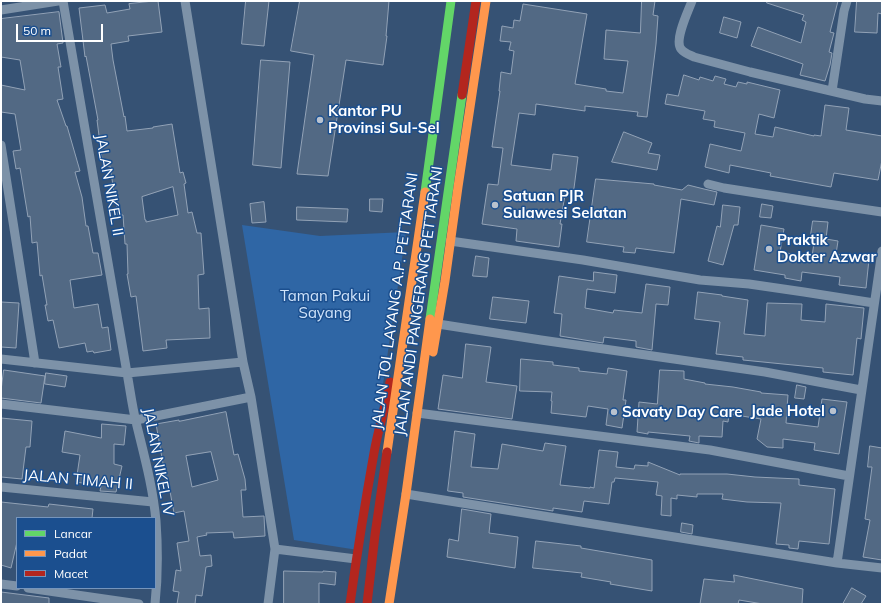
<!DOCTYPE html>
<style>
body{margin:0}
#map{position:relative;width:883px;height:605px;overflow:hidden;background:#365274;font-family:Mulish,sans-serif}
canvas{display:block}
.frame{position:absolute;inset:0;border:2px solid #fff;pointer-events:none}
.legend{position:absolute;left:16px;top:517px;width:140px;height:72px;box-sizing:border-box;background:#1b4f8f;border:1px solid #7695bc;margin:0;padding:5px 7px;list-style:none;font-size:12px;color:#fff}
.legend li{display:flex;align-items:center;gap:8px;height:20px}
.legend b{width:20px;border:1px solid #7695bc}
.scale{position:absolute;left:16px;top:24px;width:87px;height:18px;box-sizing:border-box;border:2px solid #fff;border-top:0;padding-left:5px;font-size:12px;line-height:14px;white-space:nowrap;color:#fff;-webkit-text-stroke:3px #1b4f8f;paint-order:stroke}
</style>
<div id="map">
<canvas width="883" height="605"></canvas>
<div class="frame"></div>
<ul class="legend">
<li><b style="height:5px;background:#63d668"></b>Lancar</li>
<li><b style="height:5px;background:#ff974d"></b>Padat</li>
<li><b style="height:5px;background:#b3261e"></b>Macet</li>
</ul>
<div class="scale">50 m</div>
</div>
<script>
const g = document.querySelector('canvas').getContext('2d');
g.lineJoin = 'round';
function paint(path, color) {
  g.fillStyle = color;
  g.fill(path, 'evenodd');
}
function strokePath(path, color, width, dash) {
  g.strokeStyle = color;
  g.lineWidth = width;
  g.lineCap = dash ? 'butt' : 'round';
  g.setLineDash(dash || []);
  g.stroke(path);
}
function write(font, color, halo, rows, align = 'center') {
  g.font = font + ' Mulish,sans-serif';
  g.lineWidth = 3;
  g.setLineDash([]);
  g.textBaseline = 'middle';
  g.strokeStyle = halo;
  g.fillStyle = color;
  for (const [text, x, y, turn = 0] of rows) {
    g.save();
    g.translate(x, y);
    g.rotate((+turn || 0) * Math.PI / 180);
    g.textAlign = isNaN(turn) ? turn : align;
    if (halo) g.strokeText(text, 0, 0);
    g.fillText(text, 0, 0);
    g.restore();
  }
}
paint(new Path2D(`
 M242,225L320,236L406,232L358,550L294,540Z`), '#2f66a5');
const building = new Path2D(`
 M154,1H158L162,32L128,36L129,41L111,44L113,60L124,117L125,116L127,131L153,128V127L172,124L180,173L183,172L186,183L184,184L188,213L192,212L197,233H201L204,274L198,275L199,309L209,308L210,338L166,340L167,348L143,351L136,296L131,297L127,274H128L127,244H125L123,215H118L115,192H114L110,166L103,167L97,120H98L86,56L85,57L79,8L105,5L107,13L130,9L129,4ZM173,187L178,215L146,222V220H145L142,197Z
 M246,1H269L264,46L242,44Z
 M300,1H389L386,36H387L383,65L346,60L328,176L297,174L314,55L291,51Z
 M642,1H655L653,15L658,16L656,44L647,117L637,116L638,112L585,106V111L536,104L535,115L519,113L511,165L551,170L553,154L578,157L573,196L565,195L560,224H562L559,247L516,241L517,229L482,224L488,184L498,185L503,148L492,147L500,91H499L501,72L511,74L514,51L509,50L511,42L500,41L502,26L513,28L514,20L520,21L523,4L587,14L575,84L606,89V91L623,93L628,61L604,59L606,30L640,33Z
 M767,1H838L830,32L834,33L829,52L832,53L830,65L825,81L800,75L803,64L751,46L758,27L801,43L806,22L802,20L804,15L767,3Z
 M857,1H882V14L878,13L877,33L855,32Z
 M59,12L63,43L57,44L61,67H58L63,99L57,100L66,126H67L80,171L75,172L82,197L86,226H88L93,253H98L102,275L70,280L74,308L98,304L102,328L108,327L111,350L94,353L93,351L87,352L85,343L59,348L53,320L48,321L45,305H47L42,275L40,276L37,242L32,243L30,216L28,217L20,168L16,169L13,151L21,150L15,114L1,112V85L25,90L20,60L1,57V19Z
 M724,17L741,22L737,38L720,33Z
 M261,60L290,62L281,168L253,165Z
 M684,75L699,80L700,77L713,81L715,76L726,79L724,84L736,87L738,82L747,84V82L780,90L774,118L759,114L755,134L773,137L775,127L814,136V135L821,136L825,105L849,108L846,130L882,136V160L878,180L834,173L831,187L770,176L771,173L730,165L729,173L705,167L710,144L741,151L745,133L714,127L715,121L703,119L705,111L665,104L667,94L678,96Z
 M624,132L652,143L648,153L660,155L657,170L612,162Z
 M596,179L654,184V185L682,190L688,185L704,189L717,192L714,205L681,199L674,253L636,248L635,253L623,252L624,247L587,242Z
 M370,199H383L382,212L370,211Z
 M264,202L266,222L252,223L250,204Z
 M762,204L773,206L771,218L760,217Z
 M723,205L740,207L738,225H734L723,265L708,261L717,226L720,227Z
 M297,207L348,209L347,222L297,220Z
 M813,221L828,222L826,239L838,241L836,254L869,259L866,288L839,285L840,277L802,272L801,281L785,278V275L754,270L761,225L784,229L780,252L812,257L815,235H811Z
 M476,256L489,258L487,277L473,276Z
 M594,272L617,275L615,293L587,289L585,308L613,313L614,310L642,313L646,284L670,287L668,305L656,304L652,350L636,347V341L604,337L603,343L560,336L562,314L554,313L559,276L593,281Z
 M698,292L722,295V296L748,300L744,334L765,336L767,303L802,304L801,320L825,322L826,304L864,308L861,339L857,338L853,375L823,372V368L743,360V357L716,354L720,322L695,319Z
 M493,297L529,301L526,323L490,319Z
 M1,302L19,303L16,348L1,347Z
 M466,344L491,347L486,382L517,386L512,419L438,409L443,375L462,378Z
 M521,359L553,362V365L579,368V371L607,374L608,368L627,371L623,400H626L622,428L606,425L608,409L588,406L586,417L551,413L552,401H551L552,392L520,391Z
 M4,370L45,376L41,403L1,398V391Z
 M660,370L684,371V379L705,383V384L733,387L761,392V393L788,395L786,423L818,427L822,399L847,402L839,454L814,450L815,443L783,439V448L767,447L757,439L761,419L729,414L728,422L723,421L722,437L699,436V443L689,441L690,436L648,432V434L637,432L639,402L657,404Z
 M46,373L67,376L65,387L45,384Z
 M797,385L806,387L804,399L795,398Z
 M226,412L234,455L238,454L245,479L246,490H241L243,517L264,516L265,536L234,538L233,532L206,533L207,535L197,537L200,556L211,555L212,566L206,567L202,596L196,595L195,604H177L179,592L173,591L176,570L181,571L177,543L189,541L184,511L174,513L169,486H167L156,424L179,420V421ZM211,452L218,480L192,487L186,456Z
 M1,418L32,421L30,447H26L22,479L1,477Z
 M102,424L126,426L124,445L114,444V464L122,466L116,492L100,491L101,486L76,482L80,455L62,452L65,431L101,438Z
 M455,431L475,434L471,467L498,469L502,444L543,451L545,443L566,446L560,485L590,488V487L594,488L599,450L618,452L616,467L634,469L635,465L648,466V462L680,475V474H727L755,477L799,479V485L835,489L829,544L799,541L798,549L789,548V545L776,544L781,503L747,502L722,499L723,494H697V497L677,495V499L671,498V516L661,515L662,496L656,495L658,482L615,478L614,482H612L609,504L584,501L582,512L553,508V511L463,497V493L448,491Z
 M870,446L882,448V560L863,557L870,520L865,519L872,467H868Z
 M1,502L48,507L49,504L93,509L92,518H17V542L11,568L1,565Z
 M462,509L491,514L489,533L518,537L515,568L447,557L449,539L458,541Z
 M682,523L693,525L692,534L681,532Z
 M536,541L581,546V548L652,560V591L610,584L611,582L581,577L582,573L533,568Z
 M284,571L323,572V571L336,572L335,585L319,583V604H284Z
 M734,575L803,589L802,604H763L739,600L738,604H700L704,579L734,582Z
 M852,588L866,596L861,604H843Z
 M1,592L49,598V604H1Z`);
paint(building, '#526984');
strokePath(building, '#92a2b6', 1);
strokePath(new Path2D(`
 M63,1L127,373C130,389 132,406 136,422C144,455 153,487 156,521C158,549 158,576 155,604
 M185,1L243,362L251,397L275,549L268,604
 M692,1C688,12 674,40 681,49C684,53 690,55 694,57L750,72L865,99L882,101
 M1,10L58,1
 M832,91L844,11L847,1
 M1,145L35,363
 M708,184L724,188L814,202L882,212
 M450,241L583,260L700,280L749,284L804,292L874,303
 M438,324L541,340L765,372L861,390
 M1,359L127,373L243,362
 M1,404L136,420L251,397
 M417,413L710,450L849,476
 M1,487L153,502
 M406,494L837,563L882,568
 M275,549L356,559
 M837,563L882,251
 M1,584L17,586
 M28,588L139,604`), '#7d92a8', 9);
strokePath(new Path2D(`
 M430,319L462,95`), '#63d668', 9);
strokePath(new Path2D(`
 M433,352L445,281L458,187L486,1
 M389,604L406,494L430,319`), '#ff974d', 9);
strokePath(new Path2D(`
 M462,95L476,1
 M350,604C357,554 365,503 374,453C378,429 386,406 390,382`), '#b3261e', 9);
strokePath(new Path2D(`
 M425,192L451,1`), '#63d668', 9);
strokePath(new Path2D(`
 M387,452L425,192`), '#ff974d', 9);
strokePath(new Path2D(`
 M367,604L375,535L387,452`), '#b3261e', 9);
for (const [x, y, r, color] of [
 [320,120,4,"#b9c2ce"],
 [495,205,4,"#b9c2ce"],
 [769,249,4,"#b9c2ce"],
 [833,411,4,"#b9c2ce"],
 [614,412,4,"#b9c2ce"]
]) {
  const dot = new Path2D();
  dot.arc(x, y, r, 0, 2 * Math.PI);
  g.fillStyle = color;
  g.fill(dot);
  strokePath(dot, '#1b4f8f', 1.5);
}
write('bold 15px', '#fff', '#1b4f8f', [
 ["Kantor PU",328,111],
 ["Provinsi Sul-Sel",328,128],
 ["Satuan PJR",503,196],
 ["Sulawesi Selatan",503,213],
 ["Praktik",777,240],
 ["Dokter Azwar",777,257],
 ["Jade Hotel",825,411,"right"],
 ["Savaty Day Care",622,412]
], 'left');
write('15px', '#fff', '#1b4f8f', [
 ["JALAN NIKEL II",109,185,80],
 ["JALAN TOL LAYANG A.P. PETTARANI",395,301,-82],
 ["JALAN ANDI PANGERANG PETTARANI",419,301,-82],
 ["JALAN NIKEL IV",158,462,79],
 ["JALAN TIMAH II",78,480,5]
]);
write('15px', '#cfe3fa', '#1b4f8f', [
 ["Taman Pakui",325,296],
 ["Sayang",325,313]
]);
</script>
